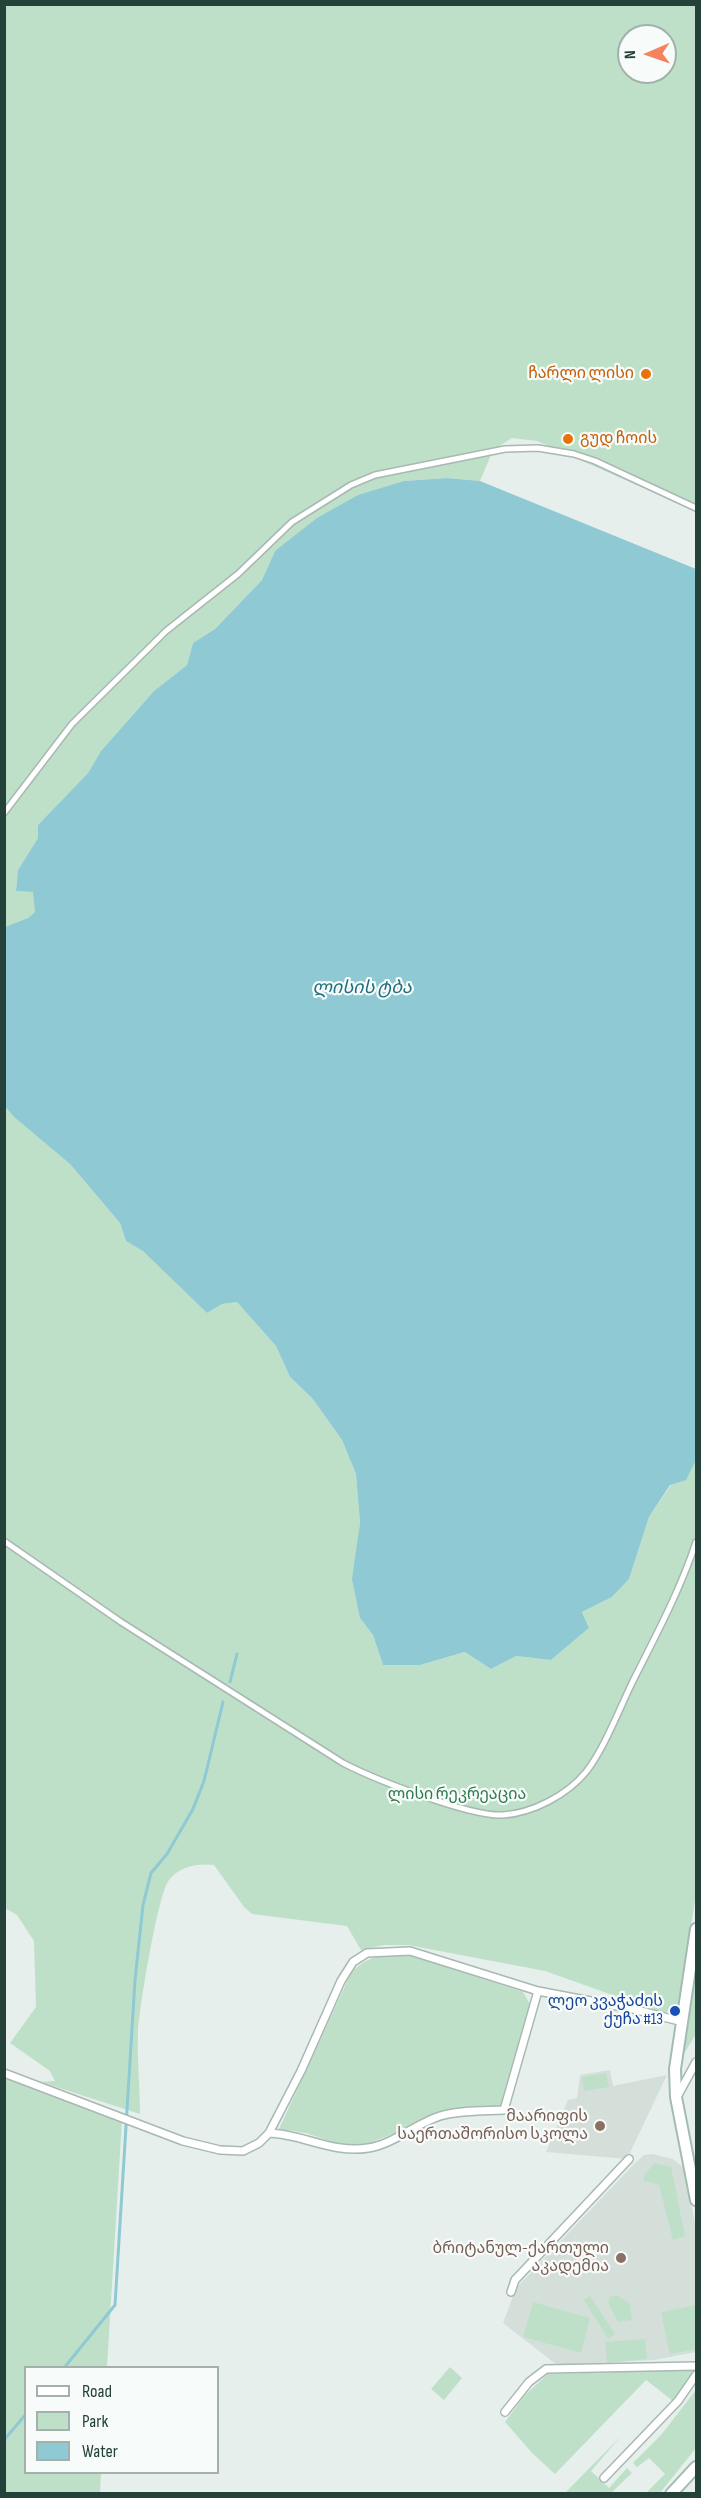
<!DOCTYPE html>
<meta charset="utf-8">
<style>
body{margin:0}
#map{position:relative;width:701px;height:2498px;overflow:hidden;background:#e6efeb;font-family:"Sofia Sans Condensed",sans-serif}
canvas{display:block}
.frame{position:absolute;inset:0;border:6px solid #24423a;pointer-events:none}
.legend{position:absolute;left:24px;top:2366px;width:195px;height:108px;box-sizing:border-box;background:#f7fbf9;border:2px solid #a3b1ad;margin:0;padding:8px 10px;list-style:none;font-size:18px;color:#24423a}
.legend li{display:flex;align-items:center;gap:12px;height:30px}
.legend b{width:30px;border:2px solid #a3b1ad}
.north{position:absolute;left:617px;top:24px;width:60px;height:60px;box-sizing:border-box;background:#f7fbf9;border:2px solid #a3b1ad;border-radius:50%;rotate:268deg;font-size:16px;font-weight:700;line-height:24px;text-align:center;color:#24423a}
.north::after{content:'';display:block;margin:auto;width:21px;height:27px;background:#f4845f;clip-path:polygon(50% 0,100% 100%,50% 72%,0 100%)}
</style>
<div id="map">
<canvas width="701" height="2498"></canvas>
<div class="frame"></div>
<ul class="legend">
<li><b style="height:8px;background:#fff"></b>Road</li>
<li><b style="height:16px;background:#bfe0c8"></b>Park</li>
<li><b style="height:16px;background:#8ec9d4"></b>Water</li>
</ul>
<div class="north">N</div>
</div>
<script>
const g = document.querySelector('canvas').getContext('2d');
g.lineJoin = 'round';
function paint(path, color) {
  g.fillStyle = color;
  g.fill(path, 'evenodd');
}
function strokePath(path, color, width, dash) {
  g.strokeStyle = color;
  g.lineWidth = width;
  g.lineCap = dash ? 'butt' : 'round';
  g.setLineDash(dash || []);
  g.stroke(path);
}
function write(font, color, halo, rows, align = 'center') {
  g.font = font + ' "Sofia Sans Condensed","Noto Sans Georgian",sans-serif';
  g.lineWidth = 4.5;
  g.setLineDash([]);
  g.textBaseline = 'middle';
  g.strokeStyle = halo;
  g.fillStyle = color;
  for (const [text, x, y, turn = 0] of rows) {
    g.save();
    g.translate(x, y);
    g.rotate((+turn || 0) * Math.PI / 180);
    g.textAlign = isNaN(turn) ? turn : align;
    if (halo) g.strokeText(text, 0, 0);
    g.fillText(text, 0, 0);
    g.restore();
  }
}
paint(new Path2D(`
 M610,2070L613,2086L667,2075L627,2159L546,2152L568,2100L577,2098L580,2075Z
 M652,2154L673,2159L684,2168L696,2228V2352L654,2360L557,2365L503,2323L516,2288L635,2163L644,2155Z`), '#d4dfda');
paint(new Path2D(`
 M5,5H696V511L537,441L512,438L493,450L480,481L447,478L404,481L275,551L262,580L215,629L193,643L187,665L154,691L101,751L88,773L38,825V838L18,870L16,891L34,892L35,912L28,918L5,927ZM629,36H665V72H629Z
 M5,1105L14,1117L70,1164L120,1223L126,1241L143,1250L207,1313L222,1304L237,1302L276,1346L290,1377L312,1398L342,1440L356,1474L360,1523L357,1549L360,1618L373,1635L383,1665H420L466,1652L491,1669L516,1656L551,1660L589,1628L582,1612L612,1597L629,1579L649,1517L671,1485L696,1460V1894L678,2009L663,2013L545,1971L408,1945H384L361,1950L347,1926L252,1914L244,1907L214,1865C198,1863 180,1866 169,1880C158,1893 139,2010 138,2032C137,2059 140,2087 140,2114L41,2082L55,2081L50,2071L10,2043L36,2007L34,1941L17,1915L5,1908Z
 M388,1954H406L523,1992L530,2004V2012L502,2107L483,2106L435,2113L409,2128L366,2144L341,2145L306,2133L279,2129L351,1973C362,1961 372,1957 388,1954Z
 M696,1966V2034L683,2055Z
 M606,2073L609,2087L584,2091L582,2077Z
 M4,2076L122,2120L107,2367L26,2368V2472L101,2473L100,2493H5Z
 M654,2163L671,2167L685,2236L673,2240L659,2185L644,2181V2176Z
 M617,2295L630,2304L632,2320L618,2322L608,2303L610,2297Z
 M590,2296L615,2334L608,2339L584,2300Z
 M533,2302L590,2318L581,2353L523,2337Z
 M696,2305V2349L670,2354L661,2312Z
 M645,2339L647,2359L607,2363L605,2342Z
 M450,2367L462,2378L444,2400L431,2389Z
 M694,2370L673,2401L646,2380L555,2474L533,2454L505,2422L525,2395L548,2374Z
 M696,2390V2448L660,2493H646L665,2474L649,2458L637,2467L633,2463L661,2435Z
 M621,2436L591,2471L609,2488L627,2468L632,2473L611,2493H565Z`), '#bfe0c8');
paint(new Path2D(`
 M447,478L480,481L696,569V1460L686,1480L670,1485L649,1517L629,1579L612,1597L582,1612L589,1628L551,1660L516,1656L491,1669L465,1652L420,1665H383L373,1635L360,1618L352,1579L360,1523L356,1474L342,1440L312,1398L290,1377L276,1346L237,1302L222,1304L207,1313L143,1251L126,1241L120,1223L70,1164L14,1117L4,1105L5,927L28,918L35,912L33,892L16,891L18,870L38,838V825L88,773L101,751L154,691L187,665L193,643L215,629L262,580L275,551L317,518L358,495L404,481Z`), '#8ec9d4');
strokePath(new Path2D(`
 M230,1682L237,1654
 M64,2368L115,2305L135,1980L143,1905L151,1873L167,1854L193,1809L204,1781L223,1702
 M4,2440L26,2414`), '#8ec9d4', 3);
const pedestrian = new Path2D(`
 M4,813L72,724L166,631L238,574L292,522L351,485L375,475L505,449L538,448L574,454L595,461L696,508
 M4,1541L121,1622L343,1763C374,1779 470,1817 503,1815C533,1813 567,1795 586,1772C604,1749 619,1710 632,1683C655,1637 680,1591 696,1542`);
const minor = new Path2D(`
 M4,2073L183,2141L220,2150L243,2151L259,2143L269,2133L301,2071L341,1981L353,1962L367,1953L410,1951L538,1991L633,2009L683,2022
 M677,2097L696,2062
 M269,2133C303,2134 333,2154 368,2148C394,2144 415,2124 440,2116C460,2110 483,2111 504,2110L538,1991
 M511,2292L515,2280L629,2159
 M505,2412L529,2382L546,2369L696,2366
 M604,2478L678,2401L696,2375`);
const secondary = new Path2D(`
 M696,1929L675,2069L676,2097L696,2200
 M671,2494L696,2467`);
strokePath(pedestrian, '#a8b8b2', 8);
strokePath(minor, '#a8b8b2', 10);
strokePath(secondary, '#a4bbb3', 14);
strokePath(pedestrian, '#fff', 5);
strokePath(minor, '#fff', 7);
strokePath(secondary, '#fff', 10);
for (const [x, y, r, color] of [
 [646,374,6,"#e8710a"],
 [568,439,6,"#e8710a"],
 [675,2011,6,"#1a4fb4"],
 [600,2126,6,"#8d6e63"],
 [621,2258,6,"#8d6e63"]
]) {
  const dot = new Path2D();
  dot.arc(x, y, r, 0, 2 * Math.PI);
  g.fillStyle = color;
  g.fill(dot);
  strokePath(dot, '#f7fbf9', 2);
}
write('16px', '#c56008', '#f7fbf9', [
 ["ჩარლი ლისი",634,374],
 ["გუდ ჩოის",580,439,"left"]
], 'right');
write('16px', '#2d7a4b', '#f7fbf9', [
 ["ლისი რეკრეაცია",457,1795]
]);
write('16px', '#164399', '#f7fbf9', [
 ["ლეო კვაჭაძის",663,2002],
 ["ქუჩა #13",663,2020]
], 'right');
write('16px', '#785e54', '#f7fbf9', [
 ["მაარიფის",588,2117],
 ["საერთაშორისო სკოლა",588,2135],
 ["ბრიტანულ-ქართული",609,2249],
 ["აკადემია",609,2267]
], 'right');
write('italic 18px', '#1c6f80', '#f7fbf9', [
 ["ლისის ტბა",362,988]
]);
</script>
